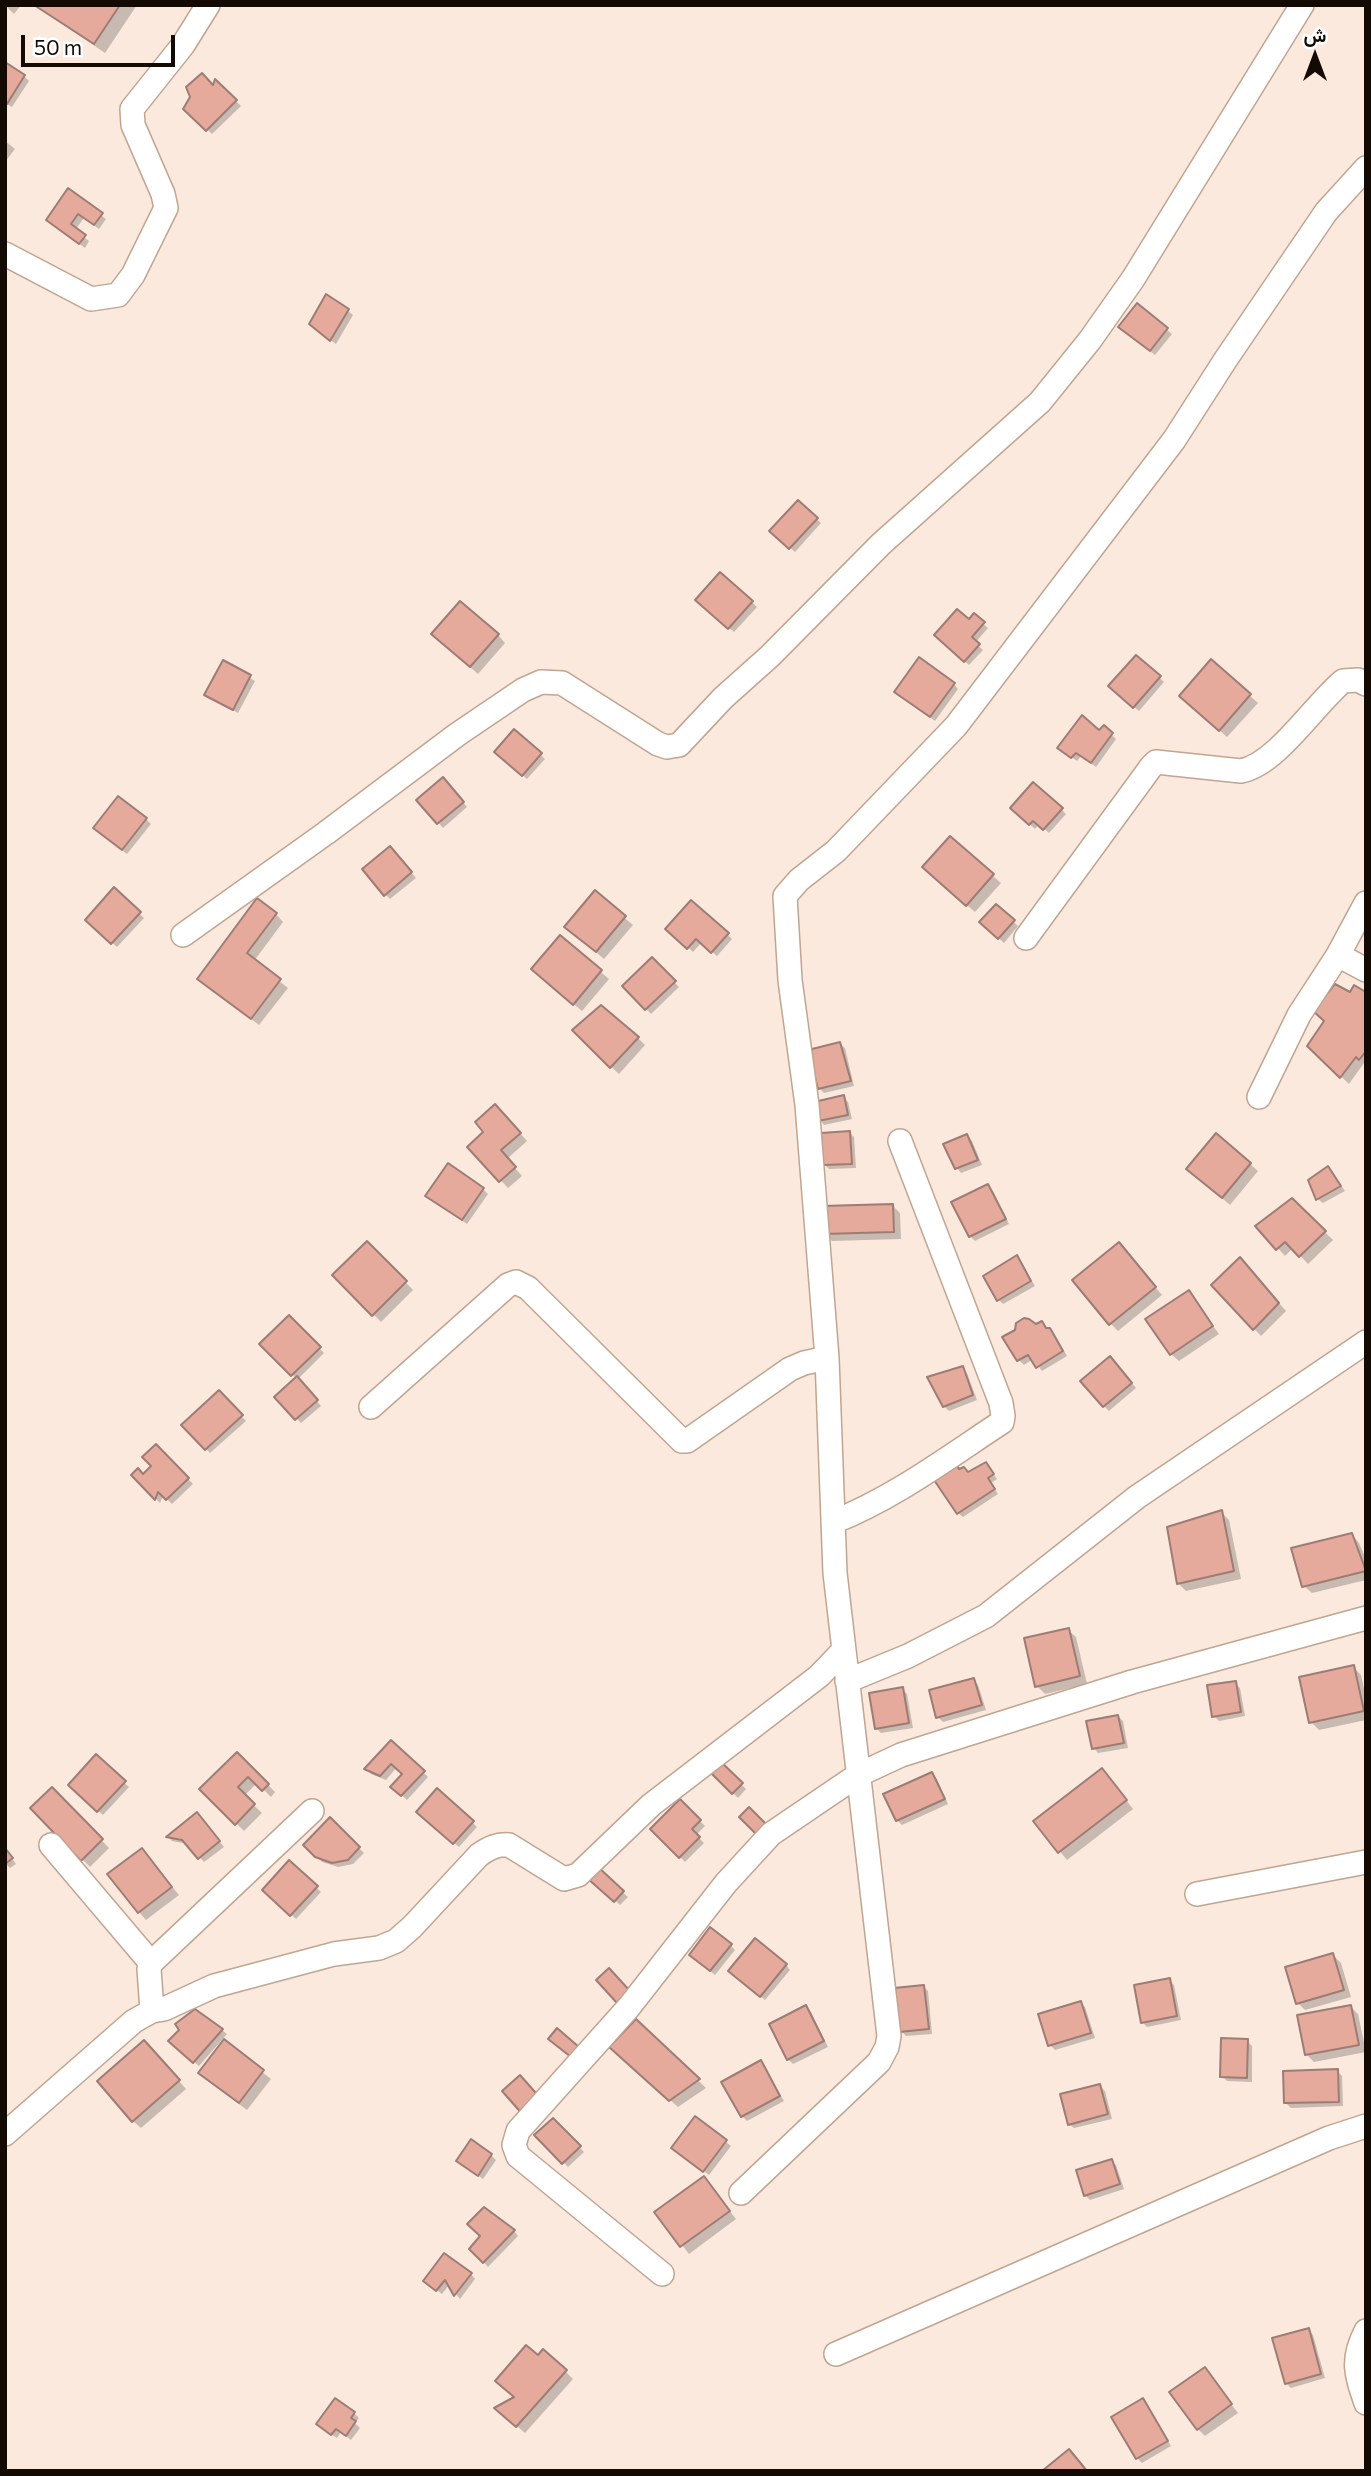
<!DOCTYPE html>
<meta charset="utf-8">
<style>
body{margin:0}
#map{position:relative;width:1371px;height:2476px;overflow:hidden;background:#fbe9dd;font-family:Commissioner,Vazirmatn,sans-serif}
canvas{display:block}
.frame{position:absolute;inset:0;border:7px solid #130a04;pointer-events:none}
.north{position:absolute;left:1280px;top:21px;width:70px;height:70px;-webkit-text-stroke:5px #fff;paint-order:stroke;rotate:0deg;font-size:19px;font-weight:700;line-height:28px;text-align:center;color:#130a04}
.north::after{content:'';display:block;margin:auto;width:24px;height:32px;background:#130a04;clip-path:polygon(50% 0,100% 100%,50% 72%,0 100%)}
.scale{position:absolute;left:21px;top:35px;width:154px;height:32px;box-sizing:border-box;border:4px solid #130a04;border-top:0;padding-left:9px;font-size:21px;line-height:24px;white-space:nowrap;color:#130a04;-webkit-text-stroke:5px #fff;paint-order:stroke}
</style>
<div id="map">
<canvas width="1371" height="2476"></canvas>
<div class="frame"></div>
<div class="north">ش</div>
<div class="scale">50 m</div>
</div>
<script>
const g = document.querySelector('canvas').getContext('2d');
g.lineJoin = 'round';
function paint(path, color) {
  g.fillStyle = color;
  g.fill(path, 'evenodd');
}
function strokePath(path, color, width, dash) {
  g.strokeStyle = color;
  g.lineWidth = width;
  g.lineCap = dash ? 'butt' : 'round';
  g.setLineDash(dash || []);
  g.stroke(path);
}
paint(new Path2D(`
 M5,5H21L14,14Z
 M34,5H137L105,53Z
 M24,76L29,81L12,107L5,103Z
 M216,82L241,106L212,134L185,108L213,88Z
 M5,141L15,149L5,162Z
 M69,191L106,219L99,229L84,218L75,230L89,241L85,248L53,225Z
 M1137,305L1172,334L1155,355L1125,331Z
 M348,311L353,315L336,344L316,329Z
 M798,502L821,523L795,552L772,531Z
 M752,602L757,607L734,632L702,605Z
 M974,616L988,628L975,643L983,650L969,665L941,640Z
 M498,635L505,643L478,674L441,642Z
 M1211,661L1258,703L1227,737L1189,703Z
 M224,662L255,681L238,713L206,695Z
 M1160,678L1164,682L1139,711L1115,691Z
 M954,684L958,689L935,721L901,696Z
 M1104,728L1116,739L1096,767L1081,756L1077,761L1064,752L1100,733Z
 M541,755L545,759L527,779L501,756Z
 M447,784L467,807L443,828L419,800Z
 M1012,808L1061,809L1066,814L1049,833L1039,824L1035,829Z
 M146,819L151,824L127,854L100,833Z
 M950,838L1001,883L975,912L932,875Z
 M395,853L416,878L390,899L385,894Z
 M114,890L144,918L117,947L87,920Z
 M595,893L633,925L604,959L574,934Z
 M996,906L1018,926L1004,943L986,927Z
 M276,914L283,922L254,961L288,988L259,1025L199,979Z
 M668,929L727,934L732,939L717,956L701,943L693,952Z
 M561,938L609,979L582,1011L541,977Z
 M652,960L679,987L651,1014L624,986Z
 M1350,994H1366V1065L1364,1063L1349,1084L1309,1046Z
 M574,1031L638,1038L645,1045L619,1074Z
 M840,1044L845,1048L854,1086L824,1093L819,1088Z
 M843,1097L848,1102L852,1119L824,1125L820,1120Z
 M503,1114L527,1141L507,1159L522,1176L508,1188L470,1147Z
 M849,1132L854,1137L856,1168L829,1169L825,1165Z
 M967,1136L972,1141L982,1165L961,1173L957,1168Z
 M1250,1164L1258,1171L1230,1205L1196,1176Z
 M1332,1173L1345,1191L1323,1203L1318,1199Z
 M988,1186L993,1191L1009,1224L975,1241L970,1236Z
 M483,1189L488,1194L467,1224L432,1200Z
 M1292,1200L1333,1240L1308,1264L1293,1248L1285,1256L1258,1226Z
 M893,1206L900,1213L901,1239L832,1241L824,1233Z
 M367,1243L413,1290L381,1322L334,1275Z
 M1126,1252L1162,1295L1118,1331L1110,1323Z
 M1017,1257L1035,1286L1003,1304L999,1300Z
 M1247,1267L1286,1311L1261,1336L1214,1286Z
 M1188,1292L1219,1334L1179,1361L1171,1354Z
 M289,1318L324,1353L298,1379L321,1406L301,1423L277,1397L297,1379L262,1344Z
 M1042,1323L1055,1335L1067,1356L1042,1371L1033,1359L1024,1365L1019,1360L1016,1331Z
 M1114,1363L1136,1388L1109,1411L1104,1406Z
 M962,1368L967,1373L977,1400L949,1411L944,1406Z
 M219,1392L246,1421L210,1453L184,1425Z
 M156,1447L193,1484L172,1504L163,1495L160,1503L133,1475L143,1476L153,1466Z
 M986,1464L997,1479L991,1483L998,1494L963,1517L958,1513L960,1471L969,1474Z
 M1221,1512L1229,1520L1241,1579L1186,1591L1179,1584L1169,1528Z
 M1352,1535L1359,1543L1366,1559V1580L1312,1593L1304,1586Z
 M1068,1630L1076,1637L1087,1684L1045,1694L1037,1686Z
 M1353,1667L1361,1675L1366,1698V1720L1319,1730L1311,1722Z
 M974,1680L978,1685L986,1710L943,1722L938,1717Z
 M1235,1683L1240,1688L1245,1716L1219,1721L1214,1716Z
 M902,1689L907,1694L913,1728L881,1733L876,1728Z
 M1118,1716L1123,1721L1128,1748L1098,1753L1094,1748Z
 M391,1743L428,1777L407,1800L393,1787L404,1774L397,1767L386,1780L371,1774L367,1769Z
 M237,1754L275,1792L271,1797L257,1783L244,1796L262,1813L244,1831L202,1789Z
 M96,1757L129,1787L103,1815L70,1785Z
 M720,1764L746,1789L738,1798L712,1772Z
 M932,1774L937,1779L948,1804L902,1825L897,1820Z
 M1109,1778L1133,1809L1067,1860L1036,1822Z
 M52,1789L109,1848L90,1867L32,1808Z
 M680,1801L705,1826L696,1835L704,1843L685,1862L652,1829Z
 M423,1816L472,1822L477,1827L459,1847Z
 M202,1819L224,1847L204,1862L188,1844L172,1841L168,1837Z
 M330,1820L364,1853L353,1864L338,1867L322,1862L305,1845Z
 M5,1849L16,1864L10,1868L5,1863Z
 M142,1850L179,1895L146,1920L139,1912Z
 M289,1862L321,1892L296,1919L264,1890Z
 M597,1869L628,1897L620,1905L590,1878Z
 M730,1945L735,1950L715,1975L696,1960Z
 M1333,1955L1341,1963L1351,1997L1305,2010L1298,2003Z
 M786,1965L790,1970L765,2000L735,1976Z
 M1169,1980L1174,1985L1181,2020L1147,2027L1142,2022Z
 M923,1986L928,1991L932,2034L906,2036L901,2031Z
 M1081,2003L1085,2007L1095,2038L1055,2050L1050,2045Z
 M806,2007L811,2012L828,2047L793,2064L788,2059Z
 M1351,2007L1358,2014L1366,2052L1314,2062L1307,2055Z
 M636,2021L706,2088L678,2107L619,2055Z
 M222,2030L227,2034L199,2066L175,2046Z
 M1247,2041L1252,2046V2082L1227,2081L1222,2076Z
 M224,2042L271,2079L247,2110L208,2081Z
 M152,2050L186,2089L141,2128L133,2121Z
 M761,2062L784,2101L747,2121L742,2116Z
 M1337,2071L1342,2076L1343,2106L1291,2108L1286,2103Z
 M1100,2086L1105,2091L1112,2119L1074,2128L1069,2124Z
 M553,2120L584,2152L568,2167L537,2135Z
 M726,2142L731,2146L709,2175L678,2152Z
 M491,2155L496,2160L483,2179L463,2165Z
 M1111,2161L1116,2165L1124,2189L1090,2200L1085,2195Z
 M704,2178L736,2219L689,2254L657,2212Z
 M514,2231L518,2236L488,2267L472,2249Z
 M471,2274L475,2279L460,2299L449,2285L442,2294L425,2281Z
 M1308,2330L1313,2335L1325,2378L1291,2388L1286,2383Z
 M538,2358L565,2371L573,2379L525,2433L504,2415Z
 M1204,2369L1238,2413L1205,2436L1198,2429Z
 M1143,2401L1171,2446L1142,2463L1137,2458Z
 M354,2413L359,2418L355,2423L360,2428L351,2440L341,2432L337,2438L323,2429Z`), '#0003');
const building = new Path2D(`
 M34,5H120L94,44Z
 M5,62L25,75L7,104L5,103Z
 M202,73L213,85L215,79L237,100L206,131L183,109L190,97L186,87Z
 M68,188L103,213L94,225L78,214L71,224L86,235L79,244L46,220Z
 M326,294L349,309L330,341L309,324Z
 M1137,303L1168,328L1150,351L1118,327Z
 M798,500L818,518L789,549L769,531Z
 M720,572L753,601L728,629L695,600Z
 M460,601L499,634L470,667L431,634Z
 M957,609L969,619L974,613L985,622L972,637L980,644L964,662L934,635Z
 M1136,655L1161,676L1133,708L1108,686Z
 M919,657L955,683L930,717L894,692Z
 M1211,659L1251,694L1219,731L1179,696Z
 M223,660L251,675L233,710L204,695Z
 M1082,715L1099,730L1104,725L1113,733L1091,763L1076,753L1071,758L1057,748Z
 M514,729L542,753L522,776L494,752Z
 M443,777L464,802L437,824L416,800Z
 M1033,782L1063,808L1043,830L1033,821L1029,825L1010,808Z
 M118,796L147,818L122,850L93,828Z
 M950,836L994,874L966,906L922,867Z
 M390,846L412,872L384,896L362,869Z
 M114,887L141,912L111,944L85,920Z
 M595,890L626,916L596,952L564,927Z
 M257,898L277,913L247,953L281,979L251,1019L197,979Z
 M691,900L729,933L711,953L696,939L687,949L665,929Z
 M996,904L1015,920L998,939L979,922Z
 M560,935L602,970L573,1005L531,969Z
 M652,957L676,981L645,1010L622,986Z
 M1335,984L1350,992L1354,985L1366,992V1051L1359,1060L1356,1057L1340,1078L1307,1046L1324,1021L1311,1009L1324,991L1328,993Z
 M601,1005L639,1037L610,1068L572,1030Z
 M840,1042L851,1081L818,1089L808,1050Z
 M844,1095L848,1115L818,1121L814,1102Z
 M495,1104L521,1133L501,1150L516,1167L499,1182L467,1147L483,1132L475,1122Z
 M850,1131L852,1164L823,1165L821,1133Z
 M1216,1133L1251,1163L1222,1198L1186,1169Z
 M967,1134L978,1160L955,1169L943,1144Z
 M448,1163L484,1188L462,1220L425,1196Z
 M1328,1166L1341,1186L1316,1200L1308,1180Z
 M988,1184L1006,1219L969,1237L951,1202Z
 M1292,1198L1326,1231L1299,1257L1285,1242L1276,1250L1255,1226Z
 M893,1204L894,1232L823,1234L822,1206Z
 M367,1241L407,1281L372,1316L332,1275Z
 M1119,1242L1156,1287L1109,1325L1072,1280Z
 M1017,1255L1031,1281L997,1301L983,1276Z
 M1240,1257L1279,1303L1253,1330L1211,1285Z
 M1189,1290L1213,1326L1170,1355L1145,1319Z
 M289,1315L321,1347L291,1376L259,1344Z
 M1024,1318L1029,1319L1036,1324L1042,1321L1046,1328H1050L1063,1351L1036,1368L1028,1355L1017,1361L1002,1337L1015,1330L1016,1323Z
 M1110,1356L1132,1383L1103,1407L1080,1381Z
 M963,1366L973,1395L943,1407L927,1377Z
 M297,1376L318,1400L295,1420L274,1397Z
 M219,1390L243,1415L205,1450L181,1425Z
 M156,1444L189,1478L166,1500L158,1492L155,1500L131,1475L138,1468L143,1474L151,1466L142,1457Z
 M986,1462L994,1474L988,1478L995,1489L957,1514L932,1477L956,1464L959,1469L964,1467L968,1472Z
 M1222,1510L1234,1571L1177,1584L1167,1527Z
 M1352,1533L1366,1571L1302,1587L1291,1548Z
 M1069,1628L1080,1676L1035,1687L1024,1638Z
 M1354,1665L1364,1711L1309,1723L1299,1677Z
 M974,1678L982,1705L936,1718L929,1690Z
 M1236,1681L1241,1712L1212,1717L1207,1685Z
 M903,1687L909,1723L875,1729L869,1693Z
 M1118,1715L1124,1743L1092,1749L1086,1721Z
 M391,1740L425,1771L401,1796L390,1787L402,1774L391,1764L380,1776L364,1769Z
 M237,1752L269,1784L262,1791L248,1777L238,1787L255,1804L235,1825L199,1789Z
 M96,1754L126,1781L97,1812L68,1785Z
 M720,1761L743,1783L732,1794L710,1772Z
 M1102,1768L1127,1800L1058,1853L1033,1821Z
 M932,1772L945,1799L896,1821L883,1794Z
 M52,1787L103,1839L81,1861L30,1808Z
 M437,1788L474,1821L453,1844L416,1812Z
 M680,1799L701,1820L692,1829L700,1837L679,1858L650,1829Z
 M749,1807L769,1827L759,1837L739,1817Z
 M197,1812L220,1841L198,1859L182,1840L166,1837Z
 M330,1817L360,1847L348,1860L332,1863L315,1857L303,1845Z
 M5,1848L13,1858L5,1864Z
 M142,1848L172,1887L138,1913L107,1874Z
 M289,1860L318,1886L290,1916L262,1890Z
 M597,1866L624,1891L614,1902L587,1878Z
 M710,1927L732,1944L710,1971L689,1955Z
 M755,1938L787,1964L760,1997L728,1971Z
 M1333,1953L1344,1990L1296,2004L1285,1967Z
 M609,1968L630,1991L617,2003L596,1980Z
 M1170,1978L1177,2016L1141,2023L1134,1985Z
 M924,1985L929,2029L899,2032L894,1988Z
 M1081,2001L1091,2033L1048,2046L1038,2014Z
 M806,2005L824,2041L787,2060L769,2024Z
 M1351,2005L1359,2045L1305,2055L1297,2015Z
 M195,2009L223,2029L193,2063L168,2041L179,2030L175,2024Z
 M636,2019L700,2079L669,2101L609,2047Z
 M557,2028L579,2047L571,2057L548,2039Z
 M1221,2038L1248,2039L1247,2078L1220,2077Z
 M224,2039L264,2070L239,2103L198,2073Z
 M144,2040L180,2080L132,2122L97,2081Z
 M761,2060L780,2096L741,2117L721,2082Z
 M1338,2069L1339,2102L1284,2103L1283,2071Z
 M520,2075L542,2100L524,2116L502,2091Z
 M1100,2084L1108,2114L1068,2125L1060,2094Z
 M695,2116L727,2140L703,2172L671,2148Z
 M553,2118L581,2146L562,2164L534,2135Z
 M471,2139L492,2154L478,2176L456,2161Z
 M1112,2159L1120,2184L1084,2196L1076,2170Z
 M704,2176L730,2211L680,2247L654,2212Z
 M484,2207L515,2230L483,2263L469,2249L480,2236L467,2224Z
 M444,2253L472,2273L454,2296L445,2280L436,2291L423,2281Z
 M1309,2328L1321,2374L1285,2384L1272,2338Z
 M526,2345L538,2355L543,2349L567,2370L516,2427L494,2408L514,2397L495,2381Z
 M1205,2367L1232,2404L1197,2430L1169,2392Z
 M335,2398L355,2412L351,2418L356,2421L346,2436L336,2429L331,2435L316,2424Z
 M1143,2398L1168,2441L1136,2459L1111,2417Z
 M1069,2449L1087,2471H1042Z`);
paint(building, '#e5aa9c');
strokePath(building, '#9d7c74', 2);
const street = new Path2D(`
 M5,254L91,299L118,295L133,275L166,208L163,194L133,125L132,109L183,45L208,5
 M1366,903L1338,955L1366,970
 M183,935L326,833L458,734L523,690L541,682L562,683L658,744L667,747L679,745L723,698L770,656L881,544L1040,402L1090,340L1133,279L1302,5
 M1026,938L1151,767L1156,762L1241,771C1277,764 1314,705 1343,681L1358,680L1366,684
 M1259,1097L1299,1015L1338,955
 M371,1407L508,1285L516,1282L528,1288L682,1441H687L790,1369L804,1363L827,1358
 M833,1522C894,1498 947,1458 1002,1422L1003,1416L1001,1403L900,1141
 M847,1681L908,1656L986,1616L1137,1497L1366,1342
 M51,1845L151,1963
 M1197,1894L1366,1862
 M152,2011L149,1969L151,1963L312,1811
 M5,2134L134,2021L152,2011L164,2009L214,1986L334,1954L379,1948L396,1941L412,1927L479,1855C489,1848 497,1844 509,1845L564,1879L578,1875L651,1805L819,1676L843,1651
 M741,2193L879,2062L887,2047L889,2036L835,1573L827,1358L807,1105L790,980L785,896L799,880L836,851L956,726L1174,440L1226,359L1326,212L1366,168
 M662,2274L518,2156L514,2145L518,2131L629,2007L726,1883L771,1834L858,1775L901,1755L1132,1682L1366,1618
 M1366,2331C1351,2360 1356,2374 1366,2403
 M836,2354L1329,2138L1366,2126`);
strokePath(street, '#c0a591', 26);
strokePath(street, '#fff', 23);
</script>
